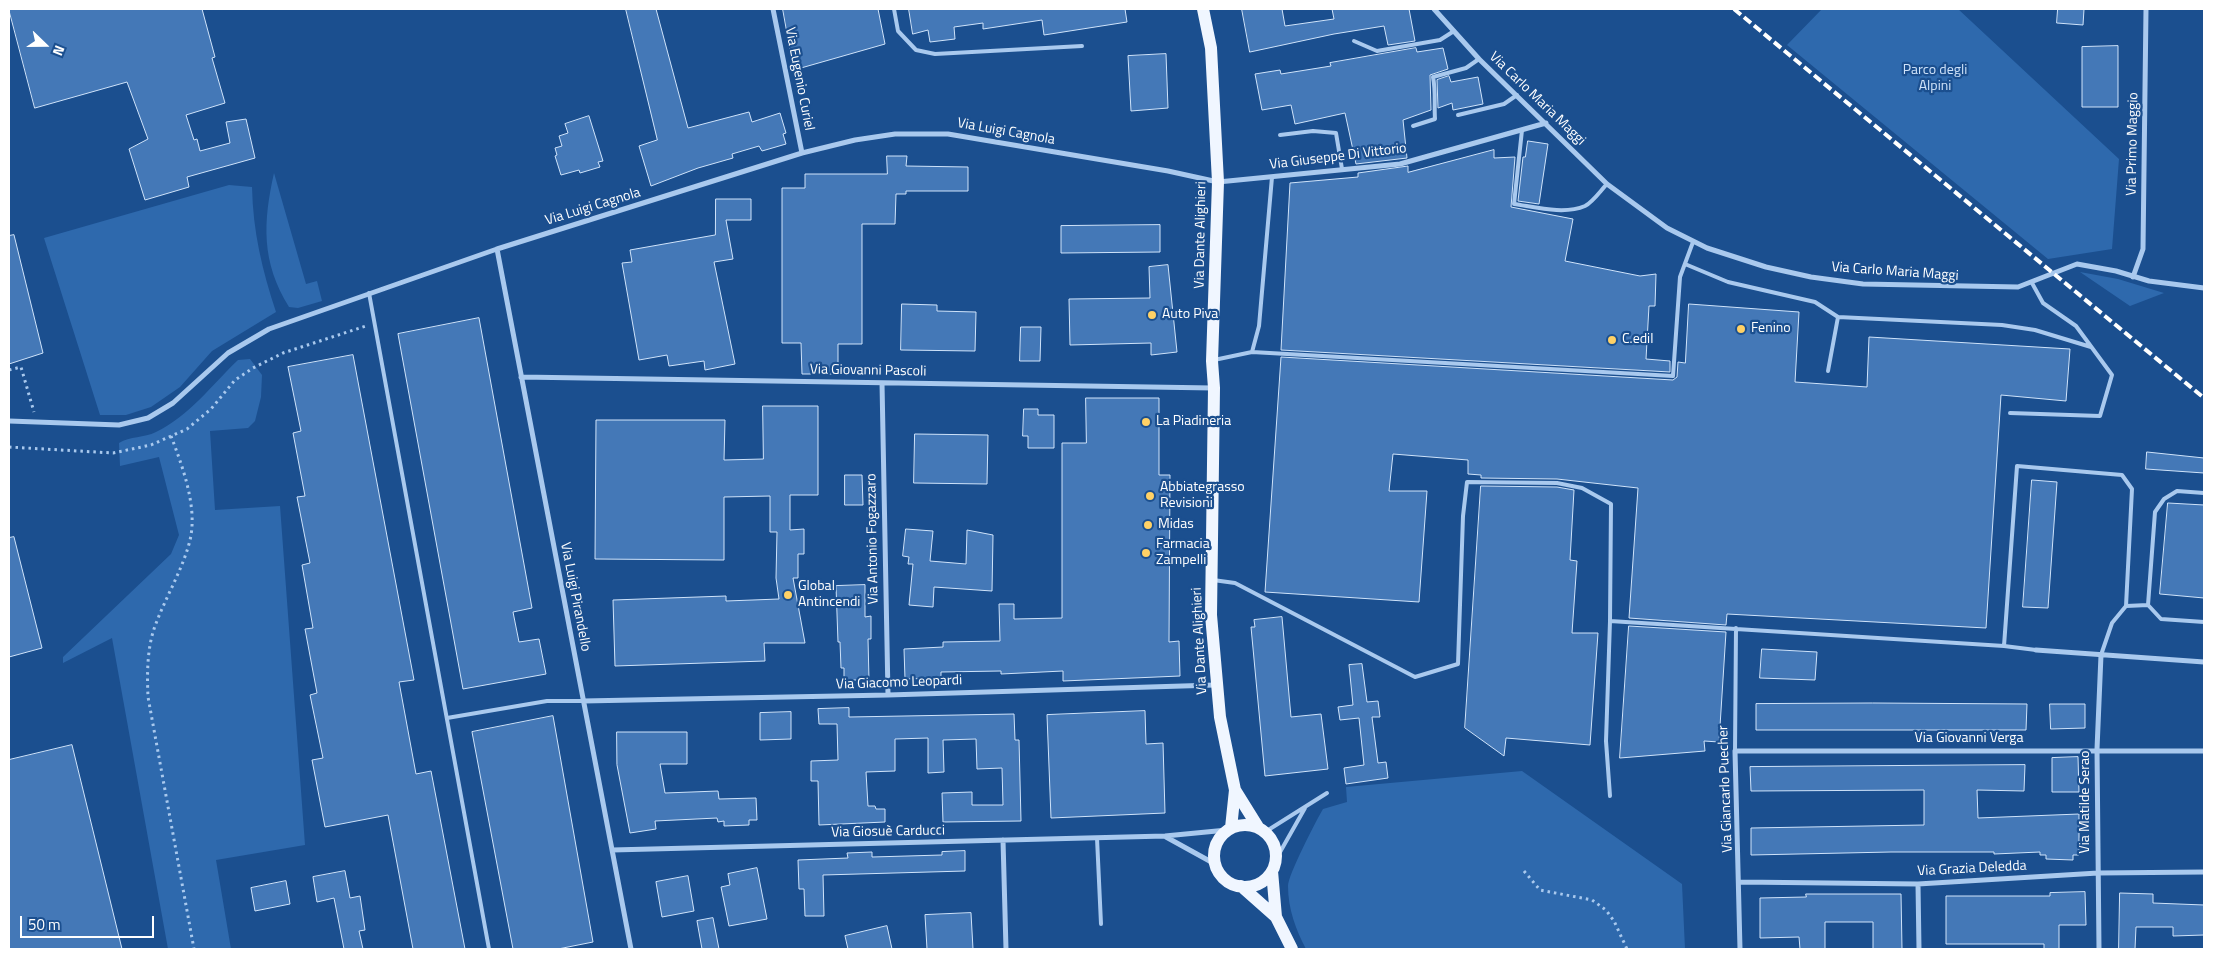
<!DOCTYPE html>
<meta charset="utf-8">
<style>
body{margin:0}
#map{position:relative;width:2213px;height:958px;overflow:hidden;background:#1b4f8f;font-family:"Titillium Web",sans-serif}
canvas{display:block}
.frame{position:absolute;inset:0;border:10px solid #fff;pointer-events:none}
.north{position:absolute;left:20px;top:20px;width:50px;height:50px;-webkit-text-stroke:4px #1b4f8f;paint-order:stroke;rotate:112deg;font-size:14px;font-weight:700;line-height:20px;text-align:center;color:#fff}
.north::after{content:'';display:block;margin:auto;width:18px;height:22px;background:#fff;clip-path:polygon(50% 0,100% 100%,50% 72%,0 100%)}
.scale{position:absolute;left:20px;top:916px;width:134px;height:22px;box-sizing:border-box;border:2px solid #fff;border-top:0;padding-left:6px;font-size:15px;line-height:18px;white-space:nowrap;color:#fff;-webkit-text-stroke:4px #1b4f8f;paint-order:stroke}
</style>
<div id="map">
<canvas width="2213" height="958"></canvas>
<div class="frame"></div>
<div class="north">N</div>
<div class="scale">50 m</div>
</div>
<script>
const g = document.querySelector('canvas').getContext('2d');
g.lineJoin = 'round';
function paint(path, color) {
  g.fillStyle = color;
  g.fill(path, 'evenodd');
}
function strokePath(path, color, width, dash) {
  g.strokeStyle = color;
  g.lineWidth = width;
  g.lineCap = dash ? 'butt' : 'round';
  g.setLineDash(dash || []);
  g.stroke(path);
}
function write(font, color, halo, rows, align = 'center') {
  g.font = font + ' "Titillium Web",sans-serif';
  g.lineWidth = 4.5;
  g.setLineDash([]);
  g.textBaseline = 'middle';
  g.strokeStyle = halo;
  g.fillStyle = color;
  for (const [text, x, y, turn = 0] of rows) {
    g.save();
    g.translate(x, y);
    g.rotate((+turn || 0) * Math.PI / 180);
    g.textAlign = isNaN(turn) ? turn : align;
    if (halo) g.strokeText(text, 0, 0);
    g.fillText(text, 0, 0);
    g.restore();
  }
}
paint(new Path2D(`
 M1822,9H1958L2119,159L2112,249L2048,259L1787,45Z
 M274,173L306,284L317,281L322,301L298,308L289,307C261,262 263,222 274,173Z
 M229,185L252,187C253,232 262,269 276,312L212,351L180,387L151,407L126,415H100L44,238Z
 M2080,272L2118,279L2164,293L2130,306Z
 M250,359L262,375L261,397L255,421L248,428L210,431L215,510L280,506L305,845L216,860L231,949H168L112,638L63,663V657L171,554L179,535L159,457L120,466L119,443C130,436 144,438 156,432C188,417 213,384 238,360Z
 M1522,771L1682,884L1685,949H1306C1296,930 1288,909 1288,886C1288,875 1316,821 1323,809L1347,802L1346,787Z`), '#2e69ad');
const building = new Path2D(`
 M9,9H202L215,57L212,58L225,103L186,115L194,140L197,139L200,151L230,143L226,122L246,119L255,158L187,177L189,187L145,200L129,149L148,139L127,82L35,108Z
 M626,9H656L688,128L749,112L752,122L780,113L786,133L783,134L786,144L762,151L759,146L732,154L733,158L698,168L651,186L639,146L657,140Z
 M783,9H878L885,44L794,70Z
 M909,9H1125L1127,22L1044,35L1042,20L983,29V23L954,27L955,39L930,42L928,30L913,34Z
 M1242,9H1282L1285,26L1334,19L1332,9H1409L1415,41L1388,45L1384,26L1334,34L1250,52Z
 M2058,9H2084L2083,25L2057,23Z
 M2118,46V107H2082V47Z
 M1416,48L1417,52L1443,48L1448,69L1430,75L1431,110L1403,120L1407,158L1356,164L1345,113L1295,124L1291,105L1262,110L1255,74L1280,70L1281,74L1331,66L1330,63Z
 M1166,54L1168,108L1131,111L1128,56Z
 M1449,76L1451,82L1478,77L1483,104L1453,110L1452,103L1438,108L1437,80Z
 M589,116L603,161L598,162L600,167L580,173L579,170L561,175L555,156L557,155L555,148L562,146L559,136L568,133L565,124Z
 M1528,141L1548,144L1539,204L1518,201L1523,157H1525Z
 M1494,150V158L1515,157L1511,207L1573,219L1565,261L1640,276L1656,274L1655,306H1649L1646,359L1670,361V372L1281,350L1290,183L1358,177V173L1408,166V172Z
 M887,156H907L906,166L968,167V191H906V194H896L895,224H862V344H838V374H802L801,343H782V188H805V174H887Z
 M716,199H751V220H726L733,259L714,262L735,364L705,370L704,361L669,366L667,355L639,360L622,263L632,262L630,250L715,235Z
 M1160,225V252L1061,253V226Z
 M14,235L43,353L9,364V236Z
 M1168,265L1177,352L1151,355V343L1070,345L1069,299L1150,298L1149,267Z
 M902,304L937,305V311L976,312L975,351L901,350Z
 M1689,304L1799,312L1795,382L1867,387L1869,337L2070,349L2066,401L2001,395L1986,628L1727,614L1726,625L1629,618L1638,488L1557,479L1481,478V475L1468,474V460L1393,454L1389,491H1427L1419,602L1265,592L1281,357L1673,380L1677,377L1678,362L1685,363Z
 M479,318L532,608L513,612L519,642L539,639L546,674L463,689L398,334Z
 M1021,327H1041L1040,361H1020Z
 M353,355L414,680L399,682L416,774L431,771L465,949H413L388,815L325,827L312,760L323,758L310,695L317,693L305,629L313,628L302,565L310,563L297,497L305,496L293,433L301,431L288,367Z
 M1086,398H1159V475H1170L1169,642L1179,641L1180,676L1063,681V671L1001,674V671L941,672V678L905,679L904,649L943,647V642L1000,641L999,604H1014V619L1062,618V443H1086Z
 M763,406H818V495H790V530L804,529V554H798V578H793L805,643H764L765,661L615,666L613,600L726,596V601L779,599L776,578L777,532H770V496L724,497V560L595,559L596,420H725L724,460L763,459Z
 M1024,409H1038V415H1054V448H1028V436H1023Z
 M915,434L988,435L987,484L914,483Z
 M2147,452L2204,458V473L2146,469Z
 M845,475H862L863,505H845Z
 M2032,480L2057,482L2048,608L2023,607Z
 M1481,486L1557,487L1574,490L1570,560L1577,561L1572,633H1598L1590,745L1506,738L1504,756L1465,728Z
 M2168,503L2204,505V598L2160,594Z
 M906,529L933,531L930,561L966,564L967,530L993,535L992,591L934,587L933,607L909,605L913,564H908L909,557L903,556Z
 M14,537L42,648L9,657V538Z
 M865,585V617L871,616V639H868L869,680H844V668H841L840,642H838L836,586Z
 M1282,617L1291,717L1321,714L1328,769L1265,776L1251,627H1255L1254,620Z
 M1629,626L1726,632L1719,742L1704,741L1705,751L1620,758Z
 M1762,649L1817,652L1815,680L1760,678Z
 M1362,664L1367,702L1378,701L1380,717H1372L1378,763L1386,762L1388,778L1346,784L1344,768L1364,765L1359,718L1340,720L1338,707L1353,705L1349,665Z
 M1873,703L2027,704L2026,730H1756V704Z
 M2050,704H2085V728L2051,729Z
 M849,708V717L1014,714L1015,740H1019L1021,821L943,822L942,793L972,792V805H1003L1002,768L977,769L976,739L943,740L944,772L928,773V738L895,739V771L866,772L868,806H875L876,809H885V822L819,825L818,781H811V761L838,760L837,724H819L818,709Z
 M1145,711L1146,744L1163,743L1165,813L1051,818L1047,715Z
 M791,712V739L760,740V713Z
 M553,716L593,942L558,949H513L472,732Z
 M617,732H687V764H660L665,793L718,791L719,799L756,798L757,820H749V825L724,826V821L718,822L717,818L655,821L656,829L630,833L617,765Z
 M72,745L122,949H9V760Z
 M2078,757L2079,792H2052V758Z
 M2025,765L2024,791L1977,790L1978,818L2079,814V855H2073V860L2046,859V855H2040V852L1994,854V852H1891L1751,855V828L1924,825V790L1751,791L1750,767Z
 M965,851V871L823,875L824,916H805L804,889H799L798,860L848,858L847,853L872,852V857L942,855V852Z
 M757,868L767,919L729,926L721,887L730,885L728,874Z
 M345,871L350,898L360,896L365,930L359,931L363,949H344L334,898L317,902L313,877Z
 M688,876L694,911L662,917L656,882Z
 M286,881L290,904L255,911L251,888Z
 M2085,892L2086,925H2059V949H2044V944H1946V896H2050V893Z
 M2120,893L2153,894V903L2204,905V935L2173,936V927H2136L2135,949H2119Z
 M1806,894H1901L1902,949H1873V922H1825V949H1800L1799,937L1760,938V898L1806,897Z
 M971,913L973,949H927L925,915Z
 M713,918L719,949H702L697,921Z
 M887,926L892,949H848L845,936Z`);
paint(building, '#4478b7');
strokePath(building, '#cfe3fa', 1);
strokePath(new Path2D(`
 M9,370L21,367L34,412
 M171,436C183,468 199,510 189,544C181,573 164,600 154,629C147,650 147,675 148,697L194,949
 M9,447L113,453L151,445L187,429L211,409L235,380L253,368L283,353L366,326
 M1524,871L1540,890L1592,900L1606,910L1614,921L1627,949`), '#a9c9ee', 3, [2.5, 4]);
strokePath(new Path2D(`
 M894,9L898,31L916,50L935,54L1082,46
 M1354,41L1377,51L1440,40L1454,31
 M1458,115L1504,104L1517,95
 M1413,126L1435,119C1434,104 1436,91 1433,77L1466,68L1479,59
 M1522,130L1514,204C1535,207 1564,215 1585,206C1593,202 1601,190 1607,184
 M1280,135L1313,131L1336,133L1342,169
 M1685,264L1728,282L1815,302L1838,317L2002,325L2035,330L2091,347
 M369,293L489,949
 M1252,352L1673,376L1680,277L1693,242
 M1214,360L1252,352L1259,326L1272,177
 M1828,371L1838,317
 M2010,413L2100,416L2112,375L2076,326L2043,303L2032,283
 M2204,493L2177,491L2164,499L2155,512L2148,605L2161,619L2204,622
 M1213,580L1235,583L1415,677L1458,664L1463,516L1467,482L1557,483L1582,488L1611,504L1610,621L2004,646L2017,466L2122,475L2132,489L2126,606
 M1610,621L1606,741L1610,796
 M2004,646L2036,650
 M2101,655L2112,623L2126,606L2148,605
 M447,718L547,701H583
 M1735,751L1736,628
 M1265,832L1327,793
 M1097,838L1101,924
 M1275,861L1305,808`), '#a9c9ee', 4);
strokePath(new Path2D(`
 M773,9L802,153
 M1434,9L1479,59L1607,184L1667,228L1707,248L1766,267L1811,277L1863,284L2018,287L2077,264L2116,271L2149,281L2204,288
 M497,249L631,949
 M2133,277L2143,249L2146,9
 M521,377L1213,388
 M882,383L888,695
 M9,421L119,425L148,418L173,403L228,353L269,329L497,249L802,153L855,140L895,134H948L1168,171L1218,182L1400,164L1546,123
 M2036,650L2204,662
 M583,701L888,695L1215,685
 M1166,837L1215,864
 M1003,840L1006,949
 M612,850L1165,836L1227,830
 M1740,882L1918,884L2098,873L2204,872
 M1918,884L1919,949
 M1740,949L1735,751H2204
 M2099,949L2097,749L2101,655`), '#a9c9ee', 5);
strokePath(new Path2D(`
 M1203,9L1211,48L1218,182L1212,361L1214,388L1211,615L1220,717L1235,790L1231,828
 M1235,790L1258,827
 M1214 856a31 31 0 1 1 62 0a31 31 0 1 1-62 0Z
 M1272,871L1276,917L1292,949
 M1241,886L1276,917`), '#f0f6ff', 12);
strokePath(new Path2D(`
 M1734,9L2204,398`), '#fff', 4, [9, 4]);
for (const [x, y, r, color] of [
 [1152,315,5,"#ffd166"],
 [1741,329,5,"#ffd166"],
 [1612,340,5,"#ffd166"],
 [1146,422,5,"#ffd166"],
 [1150,496,5,"#ffd166"],
 [1148,525,5,"#ffd166"],
 [1146,553,5,"#ffd166"],
 [788,595,5,"#ffd166"]
]) {
  const dot = new Path2D();
  dot.arc(x, y, r, 0, 2 * Math.PI);
  g.fillStyle = color;
  g.fill(dot);
  strokePath(dot, '#1b4f8f', 2);
}
write('14px', '#cfe3fa', '#1b4f8f', [
 ["Parco degli",1935,71],
 ["Alpini",1935,87]
]);
write('14px', '#fff', '#1b4f8f', [
 ["Via Eugenio Curiel",799,79,79],
 ["Via Carlo Maria Maggi",1537,99,44],
 ["Via Luigi Cagnola",1006,132,10],
 ["Via Primo Maggio",2133,144,-89],
 ["Via Giuseppe Di Vittorio",1338,157,-7],
 ["Via Luigi Cagnola",593,207,-17],
 ["Via Dante Alighieri",1201,235,-89],
 ["Via Carlo Maria Maggi",1895,272,4],
 ["Via Giovanni Pascoli",868,371,1],
 ["Via Antonio Fogazzaro",873,539,-91],
 ["Via Luigi Pirandello",575,597,79],
 ["Via Dante Alighieri",1200,641,-93],
 ["Via Giacomo Leopardi",899,683,-2],
 ["Via Giovanni Verga",1969,739],
 ["Via Giancarlo Puecher",1726,789,-92],
 ["Via Matilde Serao",2086,802,-90],
 ["Via Giosuè Carducci",888,832,-1],
 ["Via Grazia Deledda",1972,869,-3]
]);
write('14px', '#fff', '#1b4f8f', [
 ["Auto Piva",1162,315],
 ["Fenino",1751,329],
 ["C.edil",1622,340],
 ["La Piadineria",1156,422],
 ["Abbiategrasso",1160,488],
 ["Revisioni",1160,504],
 ["Midas",1158,525],
 ["Farmacia",1156,545],
 ["Zampelli",1156,561],
 ["Global",798,587],
 ["Antincendi",798,603]
], 'left');
</script>
